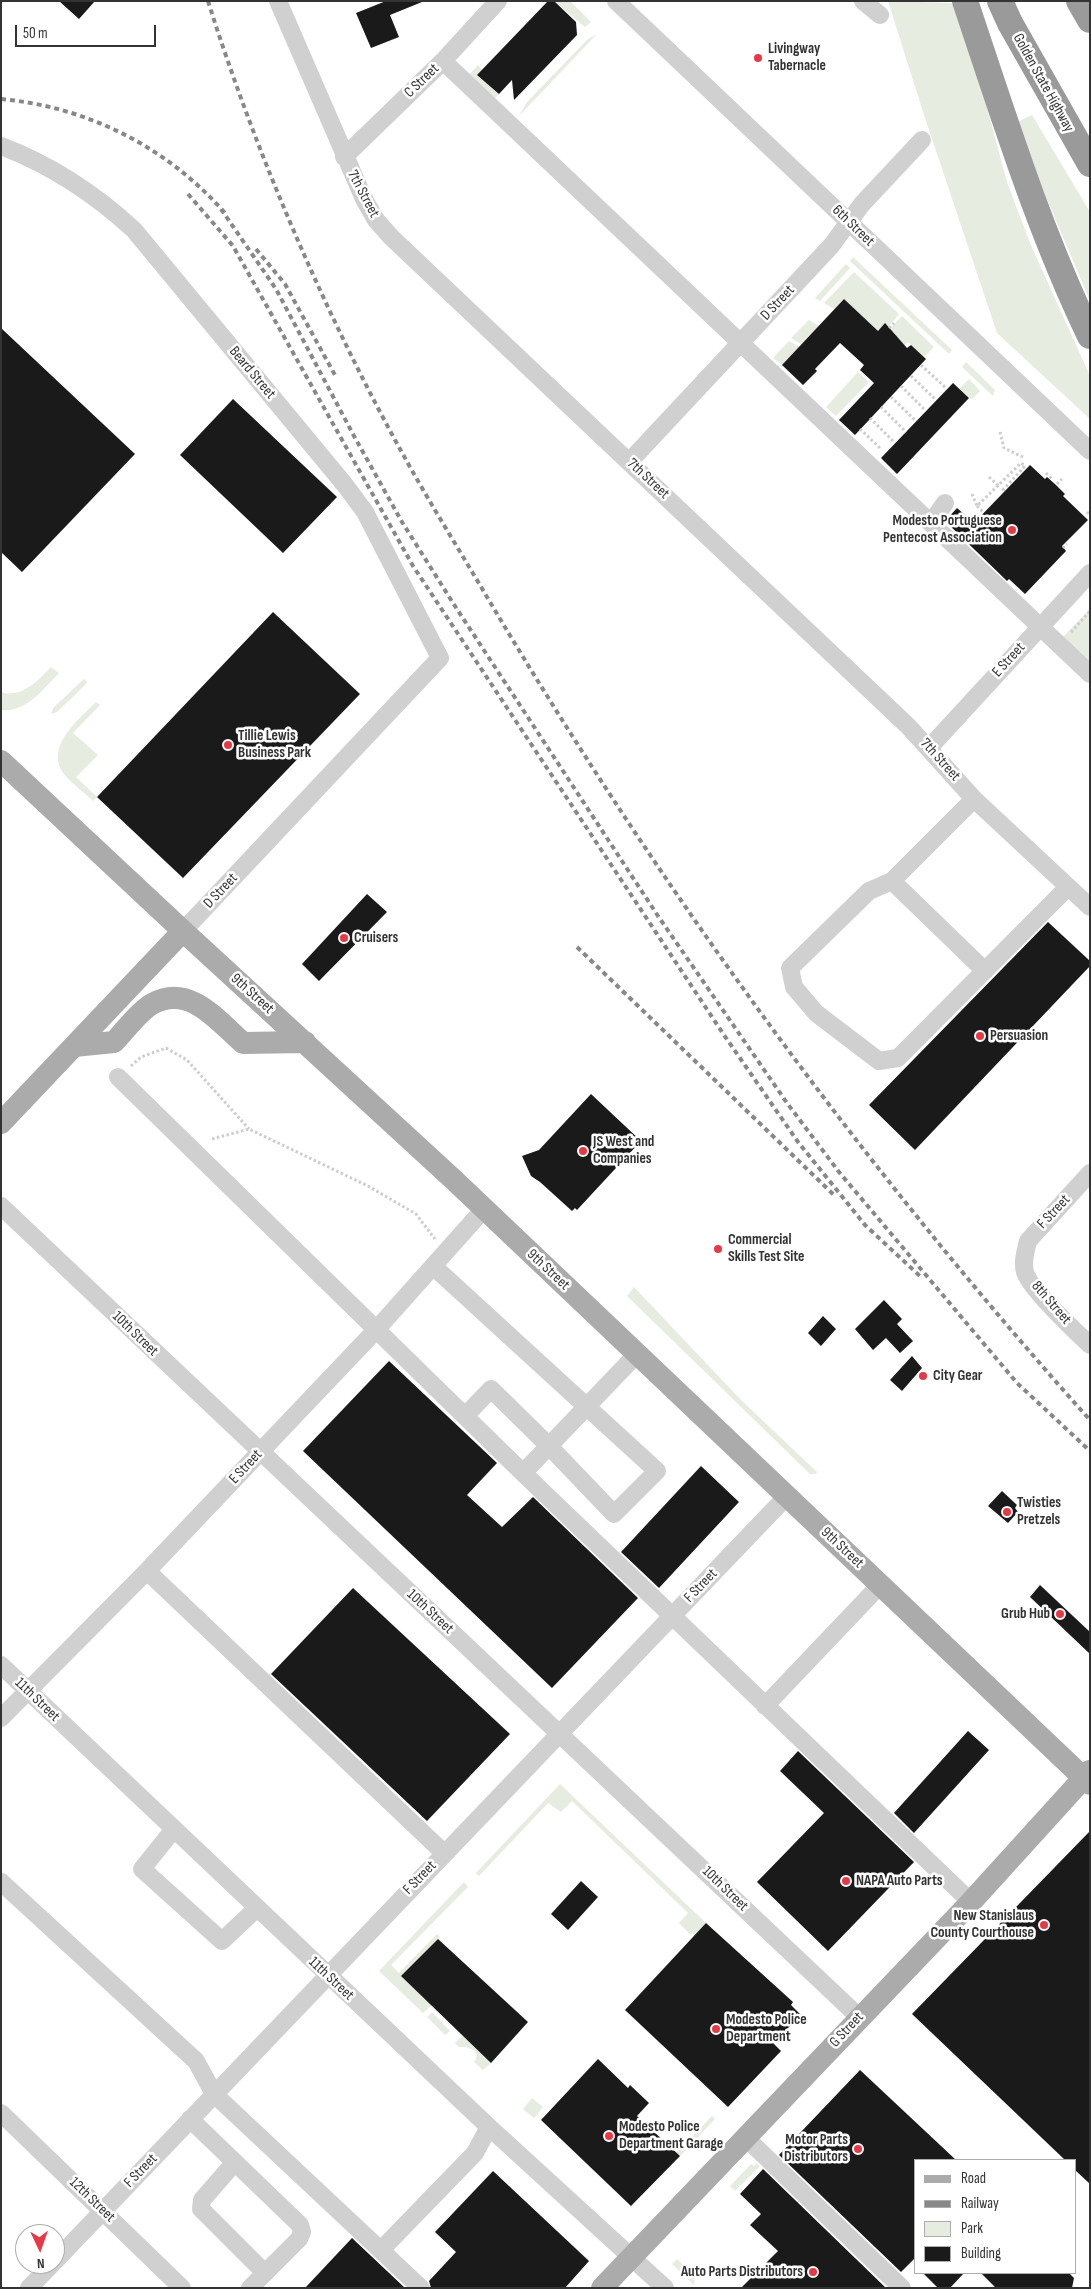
<!DOCTYPE html>
<style>
body{margin:0}
#map{position:relative;width:1091px;height:2289px;overflow:hidden;background:#fff;font-family:"Sofia Sans Condensed",sans-serif}
canvas{display:block}
.frame{position:absolute;inset:0;border:2px solid #333;pointer-events:none}
.legend{position:absolute;left:914px;top:2159px;width:162px;height:115px;box-sizing:border-box;background:#fff;border:1px solid #adadad;margin:0;padding:6px 9px;list-style:none;font-size:15px;color:#333}
.legend li{display:flex;align-items:center;gap:10px;height:25px}
.legend b{width:25px;border:1px solid #adadad}
.north{position:absolute;left:15px;top:2224px;width:50px;height:50px;box-sizing:border-box;background:#fff;border:1px solid #adadad;border-radius:50%;rotate:177deg;font-size:14px;font-weight:700;line-height:20px;text-align:center;color:#333}
.north::after{content:'';display:block;margin:auto;width:18px;height:22px;background:#e63946;clip-path:polygon(50% 0,100% 100%,50% 72%,0 100%)}
.scale{position:absolute;left:15px;top:25px;width:141px;height:22px;box-sizing:border-box;border:2px solid #333;border-top:0;padding-left:6px;font-size:15px;line-height:18px;white-space:nowrap;color:#333;-webkit-text-stroke:4px #fff;paint-order:stroke}
</style>
<div id="map">
<canvas width="1091" height="2289"></canvas>
<div class="frame"></div>
<ul class="legend">
<li><b style="height:6px;background:#ababab"></b>Road</li>
<li><b style="height:6px;background:#888"></b>Railway</li>
<li><b style="height:14px;background:#e6ecdf"></b>Park</li>
<li><b style="height:14px;background:#1a1a1a"></b>Building</li>
</ul>
<div class="north">N</div>
<div class="scale">50 m</div>
</div>
<script>
const g = document.querySelector('canvas').getContext('2d');
g.lineJoin = 'round';
function paint(path, color) {
  g.fillStyle = color;
  g.fill(path, 'evenodd');
}
function strokePath(path, color, width, dash) {
  g.strokeStyle = color;
  g.lineWidth = width;
  g.lineCap = dash ? 'butt' : 'round';
  g.setLineDash(dash || []);
  g.stroke(path);
}
function write(font, color, halo, rows, align = 'center') {
  g.font = font + ' "Sofia Sans Condensed",sans-serif';
  g.lineWidth = 5;
  g.setLineDash([]);
  g.textBaseline = 'middle';
  g.strokeStyle = halo;
  g.fillStyle = color;
  for (const [text, x, y, turn = 0] of rows) {
    g.save();
    g.translate(x, y);
    g.rotate((+turn || 0) * Math.PI / 180);
    g.textAlign = isNaN(turn) ? turn : align;
    if (halo) g.strokeText(text, 0, 0);
    g.fillText(text, 0, 0);
    g.restore();
  }
}
paint(new Path2D(`
 M554,1H570L591,22L585,27Z
 M888,1L952,3L983,93L1007,182L1030,243L1090,376V419L997,333L924,115Z
 M597,34L519,116L527,102L588,39Z
 M478,65L482,70L478,75L499,94L495,98L469,75Z
 M1032,115L1090,212V301L1030,159L1017,122Z
 M853,257L952,350L949,354L850,261Z
 M846,264L850,268L820,301L815,298Z
 M854,272L899,314L888,327L885,324L878,331L844,299L834,309L824,303Z
 M902,316L934,347L924,357L908,342L902,347L887,332Z
 M809,320L819,326L801,344L791,338Z
 M789,341L799,347L782,365L773,358Z
 M966,362L995,390L993,396L962,367Z
 M858,372L869,382L836,416L826,407Z
 M969,379L980,391L972,399L959,389Z
 M1090,609V663L1063,637Z
 M51,667L59,673C43,689 26,713 1,710V692C21,699 39,680 51,667Z
 M84,679L87,682L85,685L57,712L51,714L53,708Z
 M96,702L100,705L73,733L98,755L76,777L97,797L93,801C84,792 72,784 64,774C44,747 79,719 96,702Z
 M634,1287L741,1400L817,1472L815,1474H810L627,1296Z
 M560,1784L706,1923L697,1933L690,1934L679,1923L688,1913L572,1801L561,1812L548,1803L479,1876L476,1873Z
 M464,1882L468,1887L391,1965L399,1973L437,1934L440,1937L402,1976L432,2005L423,2013L379,1971Z
 M432,2012L450,2031L445,2035L427,2017Z
 M463,2035L491,2063L483,2070L474,2062L477,2056L475,2051L467,2047H459L455,2043Z
 M532,2098L543,2107L534,2118L523,2109Z
 M712,2116L715,2119L680,2156L676,2153Z
 M757,2163L760,2166L735,2191L730,2186L751,2164L754,2166Z
 M677,2259L695,2277L694,2285L672,2264Z`), '#e6ecdf');
paint(new Path2D(`
 M59,1H95L79,19Z
 M386,1L422,2L390,15L399,37L371,48L356,13Z
 M548,1H554L576,22L577,35L514,100L512,80L499,94L477,75Z
 M844,299L878,331L885,323L907,348L911,345L926,359L855,435L839,420L874,383L860,370L864,365L840,343L815,369L817,371L803,385L782,365Z
 M1,328L135,454L22,572L1,552Z
 M953,383L969,398L897,474L881,458Z
 M233,399L337,497L283,553L180,455Z
 M1030,465L1045,479L1047,477L1056,485L1065,494L1063,496L1088,520L1062,546L1066,551L1025,594L1009,579L1007,581L945,521L957,508L974,523Z
 M273,612L360,694L183,878L97,797Z
 M367,894L387,912L319,981L302,964Z
 M1048,922L1090,961V966L915,1150L869,1105Z
 M591,1094L641,1141L577,1210L575,1208L572,1211L540,1182L531,1176L522,1156L539,1150Z
 M884,1300L902,1319L897,1324L913,1341L900,1353L886,1338L873,1350L855,1329Z
 M823,1316L836,1329L821,1346L808,1333Z
 M912,1356L922,1368L902,1391L890,1380Z
 M389,1361L497,1463L467,1495L502,1527L533,1497L638,1598L552,1688L303,1451Z
 M701,1466L739,1502L659,1588L621,1552Z
 M1002,1491L1017,1505L1015,1508L1018,1512L1008,1523L988,1506Z
 M1040,1585L1090,1632V1654L1030,1597Z
 M353,1588L510,1734L427,1821L271,1674Z
 M968,1731L989,1750L914,1833L894,1813Z
 M798,1751L914,1862L828,1951L757,1882L824,1813L780,1771Z
 M1090,1831V2184L1075,2170V2160H1065L912,2014Z
 M581,1881L598,1897L568,1930L551,1914Z
 M706,1923L793,2002L791,2005L801,2015L773,2043L781,2051L728,2107L625,2010Z
 M438,1939L528,2022L491,2063L401,1976Z
 M598,2059L628,2088L630,2085L649,2103L637,2116L680,2156L631,2206L541,2120Z
 M860,2070L956,2160H915V2258L901,2272L779,2155Z
 M763,2169L886,2288H741L778,2251L750,2225L761,2214L740,2194Z
 M493,2171L589,2261L565,2288H431L429,2281L456,2252L435,2232Z
 M352,2238L405,2288H305Z
 M923,2273H964L950,2288H938Z
 M981,2273H1069L1074,2278L1072,2288H996Z`), '#1a1a1a');
strokePath(new Path2D(`
 M889,328L894,323
 M921,365L947,389
 M911,376L936,400
 M901,386L926,411
 M891,397L916,421
 M881,407L906,432
 M870,418L895,443
 M860,429L881,449
 M1000,432L1004,448L1023,457
 M1046,473L1052,479
 M989,477L999,486
 M1057,484L1062,479
 M972,494L977,506L1021,463L1025,466L1003,490L1005,491
 M977,506L984,513
 M1087,512L1090,515
 M1063,548L1067,544
 M1071,632L1090,611
 M131,1066L141,1057L166,1048L187,1060L249,1129
 M212,1139L249,1129L368,1186L416,1214L435,1239`), '#cdcdcd', 3, [2.5, 2.5]);
strokePath(new Path2D(`
 M278,1L364,199L376,220L391,237L909,727L974,799L1090,907
 M616,1L1090,451
 M863,1L880,15
 M443,61L1090,674
 M1,146C51,165 95,194 134,230L345,485L365,512L440,658L183,931
 M344,157L443,61L498,1
 M629,462L831,246L862,204L922,140
 M931,523L945,503
 M929,748L1090,573
 M974,799L892,881L869,891L790,968L794,987L816,1013L879,1061L898,1058L1068,887
 M892,881L985,971
 M118,1077L523,1473L971,1902
 M1090,1173L1028,1241C1026,1250 1022,1262 1025,1272C1030,1289 1075,1331 1090,1345
 M1,1206C286,1478 575,1745 859,2017
 M433,1266L657,1471L614,1514L549,1446L491,1389L465,1416
 M523,1473L637,1354
 M147,1571L444,1853
 M1,1665L489,2127L665,2288
 M765,1706L881,1584
 M1,1718L147,1571L376,1330L484,1209
 M174,1829L142,1869L222,1941L257,1908
 M1,1882L196,2061L214,2094L421,2288
 M1,2113L182,2288
 M190,2119L300,2225L302,2232L299,2239L250,2288
 M746,2138L902,2288
 M235,2162L202,2200L201,2209L265,2273
 M381,2250L475,2153L489,2127
 M55,2261L787,1496
 M29,2288L52,2264`), '#d0d0d0', 18);
strokePath(new Path2D(`
 M1,761L183,931L454,1180L1090,1784
 M74,1046L114,1042C125,1031 138,1012 152,1004C189,983 217,1020 243,1043L305,1042
 M1,1123L183,931
 M602,2288L971,1902L1090,1771`), '#ababab', 22);
strokePath(new Path2D(`
 M965,1C1003,114 1038,228 1090,336
 M1000,1L1010,23L1090,164
 M1079,1L1090,20`), '#9a9a9a', 26);
strokePath(new Path2D(`
 M208,1C256,154 327,318 405,458C431,505 460,551 487,597C660,889 863,1167 1090,1420
 M1,99C88,107 167,147 225,213
 M188,194L233,246L413,566L724,1035L798,1142L865,1225L922,1278
 M221,209L276,289L354,436L402,522L453,603L658,916L787,1103L839,1172L1017,1383L1090,1451
 M256,249L285,284L336,377
 M577,947L836,1197`), '#888', 4, [5, 4]);
for (const [x, y, r, color] of [
 [758,58,5,"#e63946"],
 [1012,530,5,"#e63946"],
 [228,745,5,"#e63946"],
 [344,938,5,"#e63946"],
 [980,1036,5,"#e63946"],
 [583,1151,5,"#e63946"],
 [718,1249,5,"#e63946"],
 [923,1376,5,"#e63946"],
 [1007,1512,5,"#e63946"],
 [1060,1614,5,"#e63946"],
 [846,1881,5,"#e63946"],
 [1044,1925,5,"#e63946"],
 [716,2029,5,"#e63946"],
 [609,2136,5,"#e63946"],
 [858,2149,5,"#e63946"],
 [813,2272,5,"#e63946"]
]) {
  const dot = new Path2D();
  dot.arc(x, y, r, 0, 2 * Math.PI);
  g.fillStyle = color;
  g.fill(dot);
  strokePath(dot, '#fff', 2);
}
write('bold 15px', '#333', '#fff', [
 ["Livingway",768,49],
 ["Tabernacle",768,66],
 ["Modesto Portuguese",1002,521,"right"],
 ["Pentecost Association",1002,538,"right"],
 ["Tillie Lewis",238,736],
 ["Business Park",238,753],
 ["Cruisers",354,938],
 ["Persuasion",990,1036],
 ["JS West and",593,1142],
 ["Companies",593,1159],
 ["Commercial",728,1240],
 ["Skills Test Site",728,1257],
 ["City Gear",933,1376],
 ["Twisties",1017,1503],
 ["Pretzels",1017,1520],
 ["Grub Hub",1050,1614,"right"],
 ["NAPA Auto Parts",856,1881],
 ["New Stanislaus",1034,1916,"right"],
 ["County Courthouse",1034,1933,"right"],
 ["Modesto Police",726,2020],
 ["Department",726,2037],
 ["Modesto Police",619,2127],
 ["Department Garage",619,2144],
 ["Motor Parts",848,2140,"right"],
 ["Distributors",848,2157,"right"],
 ["Auto Parts Distributors",803,2272,"right"]
], 'left');
write('15px', '#333', '#fff', [
 ["C Street",422,81,-44],
 ["Golden State Highway",1043,83,61],
 ["7th Street",363,194,62],
 ["6th Street",853,226,44],
 ["D Street",778,303,-47],
 ["Beard Street",252,373,50],
 ["7th Street",648,479,43],
 ["E Street",1009,660,-48],
 ["7th Street",940,760,48],
 ["D Street",221,891,-47],
 ["9th Street",252,994,42],
 ["F Street",1054,1212,-47],
 ["9th Street",548,1270,43],
 ["8th Street",1051,1303,49],
 ["10th Street",135,1334,44],
 ["E Street",246,1467,-47],
 ["9th Street",842,1548,43],
 ["F Street",701,1586,-46],
 ["10th Street",430,1612,43],
 ["11th Street",37,1700,44],
 ["F Street",420,1878,-46],
 ["10th Street",725,1889,44],
 ["11th Street",331,1979,43],
 ["G Street",847,2030,-47],
 ["F Street",141,2171,-46],
 ["12th Street",92,2200,44]
]);
</script>
